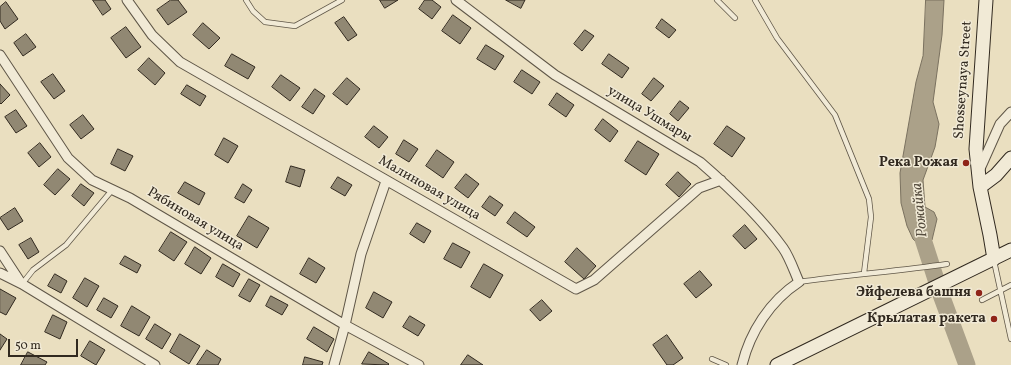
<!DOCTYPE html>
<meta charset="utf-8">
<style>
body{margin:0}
#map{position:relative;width:1011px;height:365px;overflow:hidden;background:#eadfc0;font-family:Vollkorn,serif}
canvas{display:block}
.scale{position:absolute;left:8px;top:339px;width:70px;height:18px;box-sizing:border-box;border:2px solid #31291f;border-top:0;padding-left:5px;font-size:12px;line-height:14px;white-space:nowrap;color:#31291f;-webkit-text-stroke:3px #f1ead6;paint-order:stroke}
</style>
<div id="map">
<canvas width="1011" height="365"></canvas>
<div class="scale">50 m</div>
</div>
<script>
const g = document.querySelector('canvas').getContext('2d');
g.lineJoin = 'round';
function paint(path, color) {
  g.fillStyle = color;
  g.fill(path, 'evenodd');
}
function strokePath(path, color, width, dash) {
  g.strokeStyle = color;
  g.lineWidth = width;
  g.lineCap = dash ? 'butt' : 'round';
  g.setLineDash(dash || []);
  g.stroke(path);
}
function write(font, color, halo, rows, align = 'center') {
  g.font = font + ' Vollkorn,serif';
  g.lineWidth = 3;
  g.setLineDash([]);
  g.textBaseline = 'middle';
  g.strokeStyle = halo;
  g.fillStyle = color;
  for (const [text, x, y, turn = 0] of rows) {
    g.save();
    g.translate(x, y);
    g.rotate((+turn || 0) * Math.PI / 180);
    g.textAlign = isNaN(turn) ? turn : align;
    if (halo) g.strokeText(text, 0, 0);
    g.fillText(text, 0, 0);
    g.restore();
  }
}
const water = new Path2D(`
 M926,0H944L942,35L933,102L939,124L935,147L923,180L925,207L934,212L937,219L932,240L920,246L913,239L907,226L901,203L900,173L916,82L923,56Z`);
paint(water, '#aba189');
strokePath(water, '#7a715f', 1);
strokePath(new Path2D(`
 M921,221L922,236L940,292L967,365`), '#aba189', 17);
const building = new Path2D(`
 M93,0H105L111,9L103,15Z
 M171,0H178L187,12L168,25L157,10Z
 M380,0H398L385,8Z
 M425,0H432L441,7L432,19L419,9Z
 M506,0H525L521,8Z
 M6,2L18,19L5,29L0,21V7Z
 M453,15L471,28L460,44L442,31Z
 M344,17L357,35L348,41L335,23Z
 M662,19L676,30L669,38L656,28Z
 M203,23L220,38L209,49L193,35Z
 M126,27L141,47L126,58L111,38Z
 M585,30L594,36L582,51L574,44Z
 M26,34L36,47L23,56L14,43Z
 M486,45L504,56L495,70L477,59Z
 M232,54L255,67L248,79L225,66Z
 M609,54L629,68L622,78L602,64Z
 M149,58L165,73L155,85L138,70Z
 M522,70L540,82L532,94L514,82Z
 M53,74L65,91L54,99L41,82Z
 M281,75L300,88L290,101L272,87Z
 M347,78L360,89L347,105L333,94Z
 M654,78L664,86L651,101L642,94Z
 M0,84L10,95L1,104L0,103Z
 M187,85L206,96L200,106L181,94Z
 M315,89L325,96L313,114L302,107Z
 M557,93L574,105L566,117L549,105Z
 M680,101L689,108L678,121L670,114Z
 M16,110L27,126L16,133L5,117Z
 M83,115L94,129L81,139L70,125Z
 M603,119L618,131L610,142L595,130Z
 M374,126L388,137L379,148L365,137Z
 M727,126L745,138L732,157L714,144Z
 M224,138L238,146L228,163L215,155Z
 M404,140L418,149L409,162L396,154Z
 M638,141L659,154L646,175L625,161Z
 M40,143L51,157L39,167L28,153Z
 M118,149L133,156L125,171L111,164Z
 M437,150L454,162L443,178L426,166Z
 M291,166L305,170L300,187L286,182Z
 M58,169L70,179L55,195L44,185Z
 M678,172L691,184L679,197L666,185Z
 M466,174L479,184L468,198L455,188Z
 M338,177L352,185L345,196L331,188Z
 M185,182L205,193L199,205L178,193Z
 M81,184L94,193L84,206L72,196Z
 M243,184L252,190L244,203L235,198Z
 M490,196L503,205L495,216L482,207Z
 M15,208L23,221L8,230L0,218Z
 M515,212L535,227L527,237L507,223Z
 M249,216L269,228L257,248L237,236Z
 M417,223L431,231L424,243L410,234Z
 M745,225L757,239L745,249L733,236Z
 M171,232L187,242L174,261L159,251Z
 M31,238L39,252L28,259L19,245Z
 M453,243L470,252L461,268L444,259Z
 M195,247L211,258L201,274L185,264Z
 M577,248L596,266L584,279L565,262Z
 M125,256L141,265L137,273L120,264Z
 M309,258L325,268L316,283L300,274Z
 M223,264L240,274L233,287L216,277Z
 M484,264L503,275L490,298L471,287Z
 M700,271L712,285L696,298L684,284Z
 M55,274L67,281L61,293L48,286Z
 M85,278L99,286L87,307L73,298Z
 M249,279L260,285L250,302L239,296Z
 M0,289L16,298L6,315L0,312Z
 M374,292L392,302L383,318L366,308Z
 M271,296L288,305L282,315L266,306Z
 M104,298L118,306L111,318L97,310Z
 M542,300L552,311L540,321L530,310Z
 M132,306L150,317L139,336L121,326Z
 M53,315L67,322L60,339L45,332Z
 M410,316L425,325L418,336L403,327Z
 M155,324L171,334L162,349L146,339Z
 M314,327L334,339L327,352L307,339Z
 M0,334L7,339L0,350Z
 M180,334L200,346L189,364L170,352Z
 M667,335L683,358L673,365H667L653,345Z
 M90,341L105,350L96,365L81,356Z
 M207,350L221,359L218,365H197Z
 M28,352L47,362L45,365H21Z
 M369,352L389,364L388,365L362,364Z
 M468,355L483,365H461Z
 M305,357L323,362L322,365H303Z`);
paint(building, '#918873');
strokePath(building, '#31291f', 1);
const lane = new Path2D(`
 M246,0L253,11L265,22L295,26L342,0
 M717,0L735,18
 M755,0L777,38L835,115L869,199L871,217L864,273
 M994,261L1011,339
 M799,282C848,275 898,271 947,264
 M22,284L33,270L66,245L113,189
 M982,300L1011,285
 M712,359L726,365`);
const street = new Path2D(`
 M127,0L152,35L180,62L576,289L594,280L699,188L721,180
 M456,0L555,75L700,162C730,188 760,216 783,248C790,258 794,271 799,282C770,301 750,332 742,365
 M0,55L68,158L92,180L130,198L345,325L419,365
 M979,171L1000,124L1011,112
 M0,251L21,283
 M0,273L22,284L155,365
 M334,365L345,325L361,254L386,181`);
const secondary = new Path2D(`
 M986,0L976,149L980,187L990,235L994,259
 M980,187L996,175L1011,158
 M777,365L1011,250`);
strokePath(lane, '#5f5647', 6);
strokePath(street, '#5f5647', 11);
strokePath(secondary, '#31291f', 15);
strokePath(lane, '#f1ead6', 4.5);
strokePath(street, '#f1ead6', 9);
strokePath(secondary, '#f1ead6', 13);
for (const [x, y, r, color] of [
 [966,163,4,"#8f2418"],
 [979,293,4,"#8f2418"],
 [994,319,4,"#8f2418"]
]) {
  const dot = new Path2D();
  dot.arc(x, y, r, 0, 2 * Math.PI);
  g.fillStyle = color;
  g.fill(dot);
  strokePath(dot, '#f1ead6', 1.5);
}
write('14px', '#31291f', '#f1ead6', [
 ["Shosseynaya Street",964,80,-86],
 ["улица Ушмары",649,115,31],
 ["Малиновая улица",429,189,30],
 ["Рябиновая улица",195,220,31]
]);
write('bold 14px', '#31291f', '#f1ead6', [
 ["Река Рожая",958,163],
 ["Эйфелева башня",971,293],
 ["Крылатая ракета",986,319]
], 'right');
write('italic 15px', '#564d3f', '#f1ead6', [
 ["Рожайка",921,210,-96]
]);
</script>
